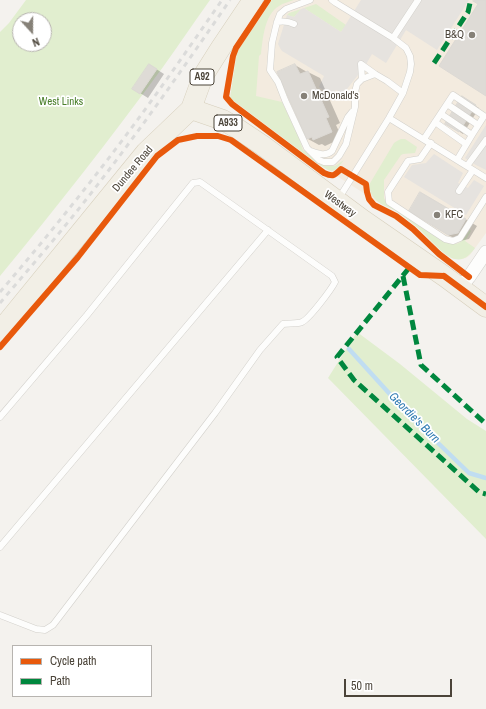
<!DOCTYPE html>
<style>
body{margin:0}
#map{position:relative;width:486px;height:709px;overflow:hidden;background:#f4f2ee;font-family:"Archivo Narrow",sans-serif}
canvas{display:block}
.legend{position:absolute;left:12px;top:645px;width:140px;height:52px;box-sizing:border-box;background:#fff;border:1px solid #b7b4b0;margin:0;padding:5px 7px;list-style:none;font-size:12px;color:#4b4439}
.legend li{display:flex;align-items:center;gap:8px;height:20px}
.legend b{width:20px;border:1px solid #b7b4b0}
.north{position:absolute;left:12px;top:12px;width:40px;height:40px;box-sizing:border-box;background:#fff;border:1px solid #b7b4b0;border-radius:50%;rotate:159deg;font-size:11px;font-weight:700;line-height:16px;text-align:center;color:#4b4439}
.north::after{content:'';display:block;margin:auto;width:14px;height:18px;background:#868178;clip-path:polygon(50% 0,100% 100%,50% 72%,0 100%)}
.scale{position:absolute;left:344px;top:679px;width:108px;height:18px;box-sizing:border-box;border:2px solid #4b4439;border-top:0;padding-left:5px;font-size:12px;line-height:14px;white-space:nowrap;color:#4b4439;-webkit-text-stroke:3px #fff;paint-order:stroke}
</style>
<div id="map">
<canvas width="486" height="709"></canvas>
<ul class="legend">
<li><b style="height:5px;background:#e8590c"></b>Cycle path</li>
<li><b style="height:5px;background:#00873e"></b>Path</li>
</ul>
<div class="north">N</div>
<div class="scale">50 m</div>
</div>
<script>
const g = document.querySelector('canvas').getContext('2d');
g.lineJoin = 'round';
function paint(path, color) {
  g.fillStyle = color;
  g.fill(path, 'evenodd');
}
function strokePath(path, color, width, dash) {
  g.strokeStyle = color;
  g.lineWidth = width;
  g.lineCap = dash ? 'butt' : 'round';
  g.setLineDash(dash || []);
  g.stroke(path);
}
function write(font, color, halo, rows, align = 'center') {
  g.font = font + ' "Archivo Narrow",sans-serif';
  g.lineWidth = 3.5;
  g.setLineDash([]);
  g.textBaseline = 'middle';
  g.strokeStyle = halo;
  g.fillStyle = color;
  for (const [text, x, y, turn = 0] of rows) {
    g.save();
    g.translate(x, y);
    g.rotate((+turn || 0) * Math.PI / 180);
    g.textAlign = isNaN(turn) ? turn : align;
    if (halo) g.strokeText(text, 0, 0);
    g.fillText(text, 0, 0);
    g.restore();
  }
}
paint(new Path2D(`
 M272,0H486V233L470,255L466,258L461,259H454L448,256L418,228L396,211L376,201L318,164L230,98L237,52Z`), '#f3ebdf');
paint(new Path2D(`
 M26,0H210C194,22 179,45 163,67C111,138 56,208 0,276V32L9,23ZM20,20H44V44H20Z
 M272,0H294C289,2 283,3 279,6C264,15 263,39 261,54L259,56L256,96L282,102L299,138L303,150L319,164L326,166H335L344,160C333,174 333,173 318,164L230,98L237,52Z
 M316,4L346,25L341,32L304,8L301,9L294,17L287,15L289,13Z
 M401,139H405L417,147L415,153L403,154L401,155L384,180V198L386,202L451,244C462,245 464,238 470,230L471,231L465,241L475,248C470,255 464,261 455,259C444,257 427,236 418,228C411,222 403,216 396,211C389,207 380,205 375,199C371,195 370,190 369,185L394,143L397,141Z
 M357,332L400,364L467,419L486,431V539L328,378Z`), '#e1eecf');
paint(new Path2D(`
 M361,0H469L437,50L406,30L386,63L372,54L365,66L343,94L336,90L330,98L324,94L325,91L319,87L324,76L282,51L280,48L278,44L287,15L294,17L301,9L304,8L341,32Z
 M486,125V170L476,165L465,158Z
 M434,154L463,173L458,183L468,188L474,180L484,186L466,215L404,177L412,165L426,163Z`), '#e6e3df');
paint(new Path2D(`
 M150,65L164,74L148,98L140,93Z
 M295,65L307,72H308L320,78L340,123L336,125L342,138L325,146L322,144L319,145L308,139L278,72Z
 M462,98L479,108L463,134L446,123Z
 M421,193L477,226L469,239L460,241L448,235Z`), '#0003');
strokePath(new Path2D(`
 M349,349L407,413L469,473L486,478`), '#c0ddf1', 4.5);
const building = new Path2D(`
 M474,0H486V96L439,66L478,4L473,1Z
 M149,64L157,69L140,94L132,89Z
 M295,64L300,74L308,71L329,117L326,118L332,132L313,140L312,137L307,139L277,72Z
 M462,96L476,105L459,132L445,124Z
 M420,192L466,219L458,233L448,235L409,211Z`);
paint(building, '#dedbd6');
strokePath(building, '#dcd9d4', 1);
const lane = new Path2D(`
 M310,0L286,9L280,14L277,22L272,43L270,70L278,82L285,100L307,148L319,160L324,162H333L339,156L346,144L355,107V92L357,84L362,79L375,74
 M332,0L336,3L393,38L406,48L410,56L411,64L410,72L403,93L389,118L339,198
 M277,22C284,21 288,21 294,24
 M393,38L418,0
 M361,64L375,74L387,81L403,93
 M361,64L362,79
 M447,104L478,125
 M441,114L472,135
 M389,118L486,178
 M435,122L466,144
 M424,139L453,95L484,116L472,135L457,160
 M431,143L420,159L408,161L388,192L389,202L445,239L453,241L460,238L486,197
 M310,151C318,153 325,157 332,151L348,117L352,112
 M467,166L486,140
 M459,191L473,170
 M0,417L87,315L193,183L200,182L332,276L335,282C331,290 309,319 302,322C298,324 288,323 283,324L260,350L215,413L53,625L45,630L36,629L0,615
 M0,547L268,230`);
const street = new Path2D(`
 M460,288L469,277L486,252`);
const primary = new Path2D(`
 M191,109L223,120L235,127L262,145L363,220L444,276L486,307
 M0,331L146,152L191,109L203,76L220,49L253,0`);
strokePath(lane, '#d2d0cb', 7);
strokePath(street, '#d2d0cb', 14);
strokePath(primary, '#d6cebb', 21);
strokePath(lane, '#fdfdfc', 6);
strokePath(street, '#fdfdfc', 13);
strokePath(primary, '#f2efe6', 20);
strokePath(new Path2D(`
 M0,292C36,250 71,207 105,163C146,110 184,55 222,0
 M0,303C27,271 55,239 81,206C134,139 182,70 230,0`), '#dbdbda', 3, [5, 5]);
strokePath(new Path2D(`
 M434,63L468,12L470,3L472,0
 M409,268L337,357L354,380L479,492L486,494
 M403,276L421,365L486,424`), '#00873e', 5, [10, 5]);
strokePath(new Path2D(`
 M268,0L236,48L233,56L226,97L232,104L324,173C333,177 334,176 341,169L366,184L367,192L369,199L374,205L396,216L413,229L439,254L469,277
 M444,276L486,307
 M0,347L78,257L157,156L178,140L197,136H218L231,140L420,275L444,276`), '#e8590c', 6);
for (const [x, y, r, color] of [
 [472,35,4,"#868178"],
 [304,96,4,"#868178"],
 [437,215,4,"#868178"]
]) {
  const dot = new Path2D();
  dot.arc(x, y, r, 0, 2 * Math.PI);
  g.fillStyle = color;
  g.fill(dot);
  strokePath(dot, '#fff', 1.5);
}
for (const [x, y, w] of [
 [202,77,24],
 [228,123,28]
]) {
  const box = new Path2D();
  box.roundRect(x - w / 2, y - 8, w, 16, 3);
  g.fillStyle = '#fff';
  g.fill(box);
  strokePath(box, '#4b4439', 1);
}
write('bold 10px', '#4b4439', null, [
 ["A92",202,77],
 ["A933",228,123]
]);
write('11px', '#4b4439', '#fff', [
 ["B&Q",464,35,"right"],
 ["McDonald's",312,96],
 ["KFC",445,215]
], 'left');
write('11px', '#4a7f2a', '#fff', [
 ["West Links",61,102]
]);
write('11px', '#4b4439', '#fff', [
 ["Dundee Road",133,169,-50],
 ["Westway",340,204,36]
]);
write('italic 12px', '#2e7ab2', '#fff', [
 ["Geordie's Burn",414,418,45]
]);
</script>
